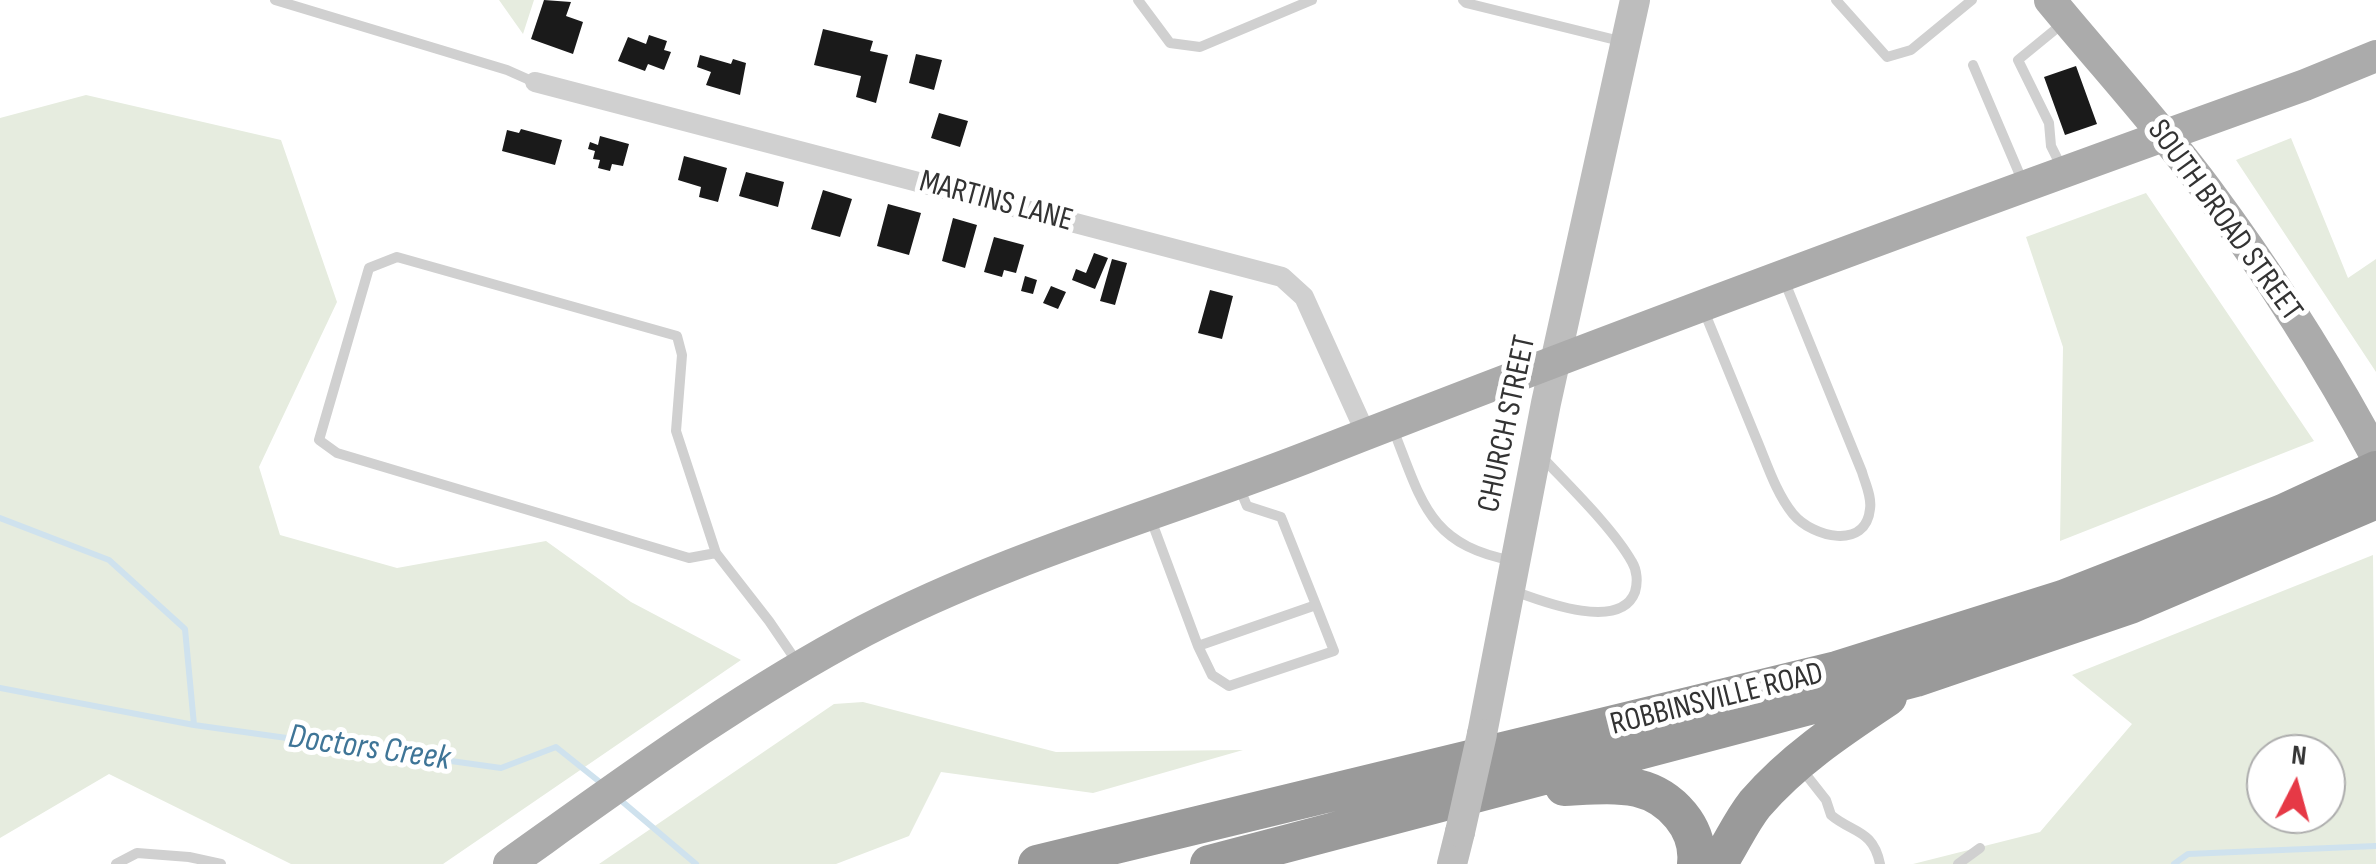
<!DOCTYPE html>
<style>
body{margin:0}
#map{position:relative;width:2376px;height:864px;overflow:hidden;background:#fff;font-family:"Sofia Sans Condensed",sans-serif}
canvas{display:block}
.north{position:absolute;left:2246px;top:734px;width:100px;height:100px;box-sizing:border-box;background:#fff;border:2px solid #adadad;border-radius:50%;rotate:6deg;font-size:28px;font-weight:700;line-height:40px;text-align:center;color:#333}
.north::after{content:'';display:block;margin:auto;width:35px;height:45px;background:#e63946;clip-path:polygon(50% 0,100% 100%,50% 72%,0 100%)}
</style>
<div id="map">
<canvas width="2376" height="864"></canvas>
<div class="north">N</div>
</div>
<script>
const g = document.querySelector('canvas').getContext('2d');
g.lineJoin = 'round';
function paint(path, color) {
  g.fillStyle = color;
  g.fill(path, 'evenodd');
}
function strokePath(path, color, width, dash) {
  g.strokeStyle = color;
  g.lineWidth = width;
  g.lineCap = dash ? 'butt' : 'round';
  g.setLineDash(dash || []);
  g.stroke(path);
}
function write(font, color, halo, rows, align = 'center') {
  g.font = font + ' "Sofia Sans Condensed",sans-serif';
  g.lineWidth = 10;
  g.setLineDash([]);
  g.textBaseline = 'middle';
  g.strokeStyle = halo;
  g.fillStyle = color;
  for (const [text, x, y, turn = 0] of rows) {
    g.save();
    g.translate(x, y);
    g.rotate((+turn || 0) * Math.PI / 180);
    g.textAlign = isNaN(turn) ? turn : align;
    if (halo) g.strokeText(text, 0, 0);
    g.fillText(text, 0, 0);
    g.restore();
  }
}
paint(new Path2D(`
 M499,0H534L523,34Z
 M86,95L281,140L337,302L259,467L280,535L397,568L546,541L631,602L741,660L443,864H291L109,774L0,838V118Z
 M2291,138L2348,278L2376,259V372L2236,160Z
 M2146,193L2314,441L2060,541L2063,347L2026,237Z
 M2373,555L2376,864H1913L2040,832L2132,724L2072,675ZM2266,754H2326V814H2266Z
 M863,702L1056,752L1243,750L1093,793L941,772L909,836L836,864H599L834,704Z`), '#e6ecdf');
strokePath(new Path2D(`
 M0,518L109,560L185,629L194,725
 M0,688L194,725L501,768L556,747L601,783
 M618,798L696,864
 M2174,864L2188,854L2376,846`), '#cfe2ee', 6);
paint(new Path2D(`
 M544,0L571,2L566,16L583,22L573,54L531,39Z
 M823,29L873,41L870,51L888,55L876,103L856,97L861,76L814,65Z
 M649,35L667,41L664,50L671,52L664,70L648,64L645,71L618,61L628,37L646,44Z
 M916,54L942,60L934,90L909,83Z
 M700,55L731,64L733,59L746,63L740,95L706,85L711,72L697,67Z
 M2076,66L2097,124L2065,135L2044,77Z
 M939,113L968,121L960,147L931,138Z
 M521,129L562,140L555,165L502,151L507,130L519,133Z
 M600,136L629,144L623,166L612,164L610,171L598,168L600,160L593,159L595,151L588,149L590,142L598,145Z
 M684,156L727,168L718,202L699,197L701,187L678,180Z
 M746,172L784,182L778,207L739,196Z
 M823,190L852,199L840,237L811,229Z
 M888,204L921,213L909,255L877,246Z
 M953,218L977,225L965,268L942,261Z
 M994,237L1024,245L1016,273L1004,270L1002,277L984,272Z
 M1094,253L1108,258L1095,289L1072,280L1076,269L1086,273Z
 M1112,259L1127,263L1115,305L1100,301Z
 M1025,276L1037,280L1033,294L1021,291Z
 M1051,286L1066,292L1058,309L1043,303Z
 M1210,290L1233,296L1222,339L1198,333Z`), '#1a1a1a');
strokePath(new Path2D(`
 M275,0L507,70L534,82
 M1138,0L1170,43L1200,47L1312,0
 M1463,0L1466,3L1620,41
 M1836,0L1887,57L1911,50L1972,0
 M1973,65L2022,180
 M2061,166L2051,146L2049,123L2018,60L2062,24
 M1704,311C1721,353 1739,396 1756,438C1767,464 1776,493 1793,514C1813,538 1866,550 1870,509C1872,497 1865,483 1862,472L1784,280
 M1393,429C1422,502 1428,545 1514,561
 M1150,517L1198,646L1316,605L1281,517L1247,506L1239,487
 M716,553L689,558L337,453L319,440L369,268L397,257L677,336L682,355L676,431L716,553L769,621L797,662
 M1514,591C1541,601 1620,632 1635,592C1638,582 1637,570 1632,562C1613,528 1568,485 1541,456
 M1198,646L1212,675L1229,686L1334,651L1316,605
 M1800,767L1826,800L1831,815C1852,833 1873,829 1880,864
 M116,864L137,853L189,857L221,864
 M1958,864L1980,848`), '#d0d0d0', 10);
strokePath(new Path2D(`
 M535,82L1282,277L1304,297L1366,434`), '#d0d0d0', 20);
strokePath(new Path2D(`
 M1482,734L1546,403L1635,0
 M1452,864L1460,832`), '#bdbdbd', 30);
strokePath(new Path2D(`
 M2050,0C2102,63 2158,124 2207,190C2270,275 2326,363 2376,456
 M509,864C624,782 739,697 864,631C1004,558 1158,515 1305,458C1637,328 1970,205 2305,85L2376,56`), '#ababab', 32);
strokePath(new Path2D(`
 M1564,787C1587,786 1614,783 1637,788C1671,796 1700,828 1696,864
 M1037,864L1837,670L2063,599L2283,513L2376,470
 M1209,864L1916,678L2130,605L2376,500
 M1718,864C1731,845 1740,823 1755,804C1793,760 1840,729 1888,697`), '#9a9a9a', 38);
strokePath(new Path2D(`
 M1460,832L1482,734`), '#bdbdbd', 30);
write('32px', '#333', '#fff', [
 ["MARTINS LANE",996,202,15],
 ["SOUTH BROAD STREET",2224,221,54],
 ["CHURCH STREET",1508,424,-78],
 ["ROBBINSVILLE ROAD",1717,700,-14]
]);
write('italic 35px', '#3f7597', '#fff', [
 ["Doctors Creek",369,749,8]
]);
</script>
